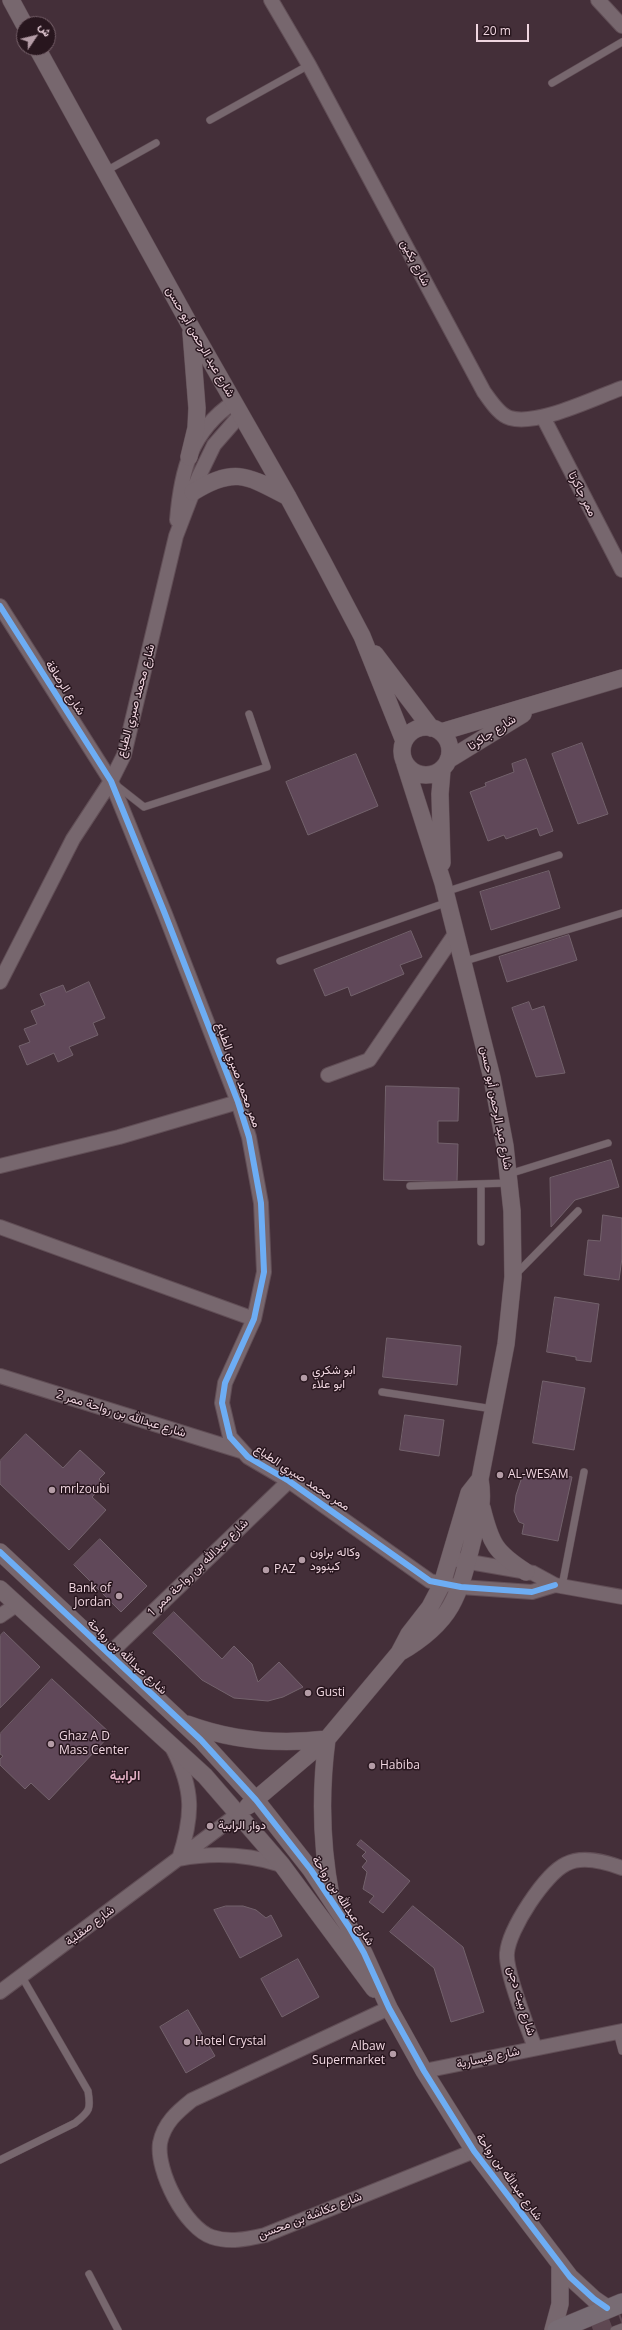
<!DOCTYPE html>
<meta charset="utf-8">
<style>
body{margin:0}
#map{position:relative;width:622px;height:2330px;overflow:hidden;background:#442f39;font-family:"Open Sans",Vazirmatn,sans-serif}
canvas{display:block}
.north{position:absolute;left:16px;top:16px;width:40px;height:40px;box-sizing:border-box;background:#28161e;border:1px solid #78636c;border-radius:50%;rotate:55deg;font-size:11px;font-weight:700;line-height:16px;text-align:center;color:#f0d6e0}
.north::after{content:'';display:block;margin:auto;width:14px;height:18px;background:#b49ca6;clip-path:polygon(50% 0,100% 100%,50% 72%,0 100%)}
.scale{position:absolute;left:476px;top:24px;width:53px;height:18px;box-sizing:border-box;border:2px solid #f0d6e0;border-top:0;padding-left:5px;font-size:12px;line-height:14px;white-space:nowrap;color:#f0d6e0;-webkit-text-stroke:3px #28161e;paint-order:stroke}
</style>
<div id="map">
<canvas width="622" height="2330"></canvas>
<div class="north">ش</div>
<div class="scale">20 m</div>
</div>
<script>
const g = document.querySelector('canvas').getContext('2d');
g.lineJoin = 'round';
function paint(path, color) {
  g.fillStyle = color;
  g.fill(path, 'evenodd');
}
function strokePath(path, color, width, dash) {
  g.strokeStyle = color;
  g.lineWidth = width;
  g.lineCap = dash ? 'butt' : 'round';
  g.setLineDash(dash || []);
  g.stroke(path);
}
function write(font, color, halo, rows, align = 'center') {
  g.font = font + ' "Open Sans",Vazirmatn,sans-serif';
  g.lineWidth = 3;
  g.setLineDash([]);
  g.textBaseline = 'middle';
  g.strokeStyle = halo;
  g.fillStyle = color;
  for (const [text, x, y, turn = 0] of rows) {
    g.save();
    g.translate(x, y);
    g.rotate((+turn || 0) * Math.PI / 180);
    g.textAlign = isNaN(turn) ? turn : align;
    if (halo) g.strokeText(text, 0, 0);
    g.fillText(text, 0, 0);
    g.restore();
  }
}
const building = new Path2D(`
 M582,743L608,814L578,824L552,754Z
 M356,754L378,806L308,835L286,782Z
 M526,759L553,831L540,836L537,828L506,839L504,835L488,841L470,792L486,786L485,783L514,772L512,764Z
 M549,871L560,908L491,930L480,892Z
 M411,931L422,957L400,965L404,974L351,996L348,987L325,996L314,970Z
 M569,935L577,960L507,982L499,957Z
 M89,982L105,1018L93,1023L98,1035L69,1047L73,1055L58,1062L54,1053L27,1065L19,1046L30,1042L24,1029L37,1024L31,1011L45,1005L40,994L63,985L66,992Z
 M529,1002L532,1010L544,1006L565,1073L536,1077L512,1008Z
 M386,1086L459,1088L458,1121H438V1143L458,1144L457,1182L384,1180Z
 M611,1160L619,1187L575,1200L551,1227L550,1178Z
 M603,1215L622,1218V1258L619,1280L584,1275L588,1240L600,1241Z
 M555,1297L599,1304L591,1362L576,1360V1357L547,1352Z
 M387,1338L461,1346L457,1385L383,1377Z
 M543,1381L585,1388L574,1450L533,1443Z
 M405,1415L444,1420L439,1456L400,1450Z
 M26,1434L63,1468L80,1450L105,1473L99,1479L104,1484L92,1497L106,1510L69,1550L0,1484V1461Z
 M530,1469L572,1477L558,1541L522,1534L524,1524L519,1522L514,1511L516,1495L521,1480Z
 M100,1539L147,1586L121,1612L74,1565Z
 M174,1612L222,1659L234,1646L252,1664L258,1682L279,1662L303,1687L283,1697L268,1701L234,1698L202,1680L153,1633Z
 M4,1632L40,1667L0,1708V1636Z
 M52,1679L111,1734L49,1800L31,1783L25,1789L0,1765V1759L3,1756L0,1754V1734Z
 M361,1840L410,1881L383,1913L369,1902L374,1896L363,1889L367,1872L362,1867L367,1861L362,1856L366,1852L357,1845Z
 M226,1906H243L256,1910L266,1918L271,1915L282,1936L240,1958L214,1910Z
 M413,1906L463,1947L484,2012L451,2022L434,1968L390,1932Z
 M298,1959L319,1997L282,2017L261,1979Z
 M188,2010L215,2056L186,2073L160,2027Z`);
paint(building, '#604859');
strokePath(building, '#73626c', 1);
strokePath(new Path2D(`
 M593,2330L622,2319`), '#5e4852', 19, [19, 10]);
const service = new Path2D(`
 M552,83L622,42
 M210,120L309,65
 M106,171L156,143
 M116,785L144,807L267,767L249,714
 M445,892L559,855
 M280,961L448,902
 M462,962L622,913
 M509,1174L608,1143
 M410,1186L509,1183
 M481,1242V1184
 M515,1275L578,1211
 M382,1392L493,1409
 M562,1586L584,1472
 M617,2032L622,2051
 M0,2160L75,2123C90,2111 91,2109 88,2091L22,1977
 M89,2274L118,2330
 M614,2330L622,2327`);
const minor = new Path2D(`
 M271,0L309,65L484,392C490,400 499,415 510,418C538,426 594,398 622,388
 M598,0L622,26
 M543,417L622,570
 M177,520C181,470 191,431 234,402
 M0,606L111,781L165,914L238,1102L249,1137L261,1203L264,1272L254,1319L225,1383L222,1403L230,1437L248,1457L289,1481L430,1581L461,1587L532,1592L555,1585
 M0,982L73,839L111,781L124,755L176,536L199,476L214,445L241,414
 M328,1075L369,1060L455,934
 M0,1166L119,1137L238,1102
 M0,1227L254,1319
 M0,1376L241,1451
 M458,1560L533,1573L555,1585L622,1597
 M0,1616L16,1605
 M108,1655L289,1481
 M173,1749C194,1790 193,1816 179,1859C215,1852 247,1854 282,1865
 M0,1992L238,1814
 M389,2008L192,2100C177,2112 164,2123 160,2143C156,2171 185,2228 212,2237C230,2243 247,2239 265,2235L474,2151
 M535,2048C528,2028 505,1971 507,1953C509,1929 545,1874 566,1864C583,1855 606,1862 622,1868
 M424,2071L622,2031`);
const tertiary = new Path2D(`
 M11,0L24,24
 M37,48L191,327L288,497L322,560L362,636L404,741
 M189,457L196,428L197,408L191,332
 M193,492C235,466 248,476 288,497
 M375,654L431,728
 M402 751a24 24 0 1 1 48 0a24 24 0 1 1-48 0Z
 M441,732L622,678
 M448,760L523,714
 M442,770L440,794L442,863
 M482,1508C491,1544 495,1552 526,1572
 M0,1552L201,1740L256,1800L311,1870L349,1927L364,1953L389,2008L424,2071L474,2151L570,2277L594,2299L607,2308
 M0,1589L205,1776L282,1865L374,1989
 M399,1653C453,1622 459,1596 473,1539C479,1515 484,1504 480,1479L506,1344L513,1277L512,1211L505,1146L492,1078L443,883L405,764
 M187,1724C233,1741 278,1745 327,1739C320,1792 321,1844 331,1896
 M248,1806L327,1739L399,1653L409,1634L430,1607L442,1584L469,1493L480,1479
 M553,2330L560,2304V2264`);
const secondary = new Path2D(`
 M557,2330L622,2303`);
strokePath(service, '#614e56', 8);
strokePath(minor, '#614e56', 16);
strokePath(tertiary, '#614e56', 18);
strokePath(secondary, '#614e56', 20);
strokePath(service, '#77676e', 7);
strokePath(minor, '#77676e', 14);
strokePath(tertiary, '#77676e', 17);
strokePath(secondary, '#786c74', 19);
strokePath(new Path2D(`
 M0,606L111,781L165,914L238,1102L249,1137L261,1203L264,1272L254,1319L225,1383L222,1403L230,1437L248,1457L289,1481L430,1581L461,1587L532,1592L555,1585
 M0,1552L201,1740L256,1800L311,1870L349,1927L364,1953L389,2008L424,2071L474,2151L570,2277L594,2299L607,2308`), '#6dadf4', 6);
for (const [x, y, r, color] of [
 [304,1378,4,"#b49ca6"],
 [500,1475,4,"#b49ca6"],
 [52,1490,4,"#b49ca6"],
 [302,1560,4,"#b49ca6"],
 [266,1570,4,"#b49ca6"],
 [119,1596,4,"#b49ca6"],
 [308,1693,4,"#b49ca6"],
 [51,1744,4,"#b49ca6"],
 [372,1766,4,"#b49ca6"],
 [210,1826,4,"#b49ca6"],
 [187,2042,4,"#b49ca6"],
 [393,2054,4,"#b49ca6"]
]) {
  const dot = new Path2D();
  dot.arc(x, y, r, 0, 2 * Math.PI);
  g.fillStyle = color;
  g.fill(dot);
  strokePath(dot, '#28161e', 1.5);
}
write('12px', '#f0d6e0', '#28161e', [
 ["شارع بكين",415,263,62],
 ["شارع عبد الرحمن أبو حسن",200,342,60],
 ["ممر جاكرتا",582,494,63],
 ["شارع الرصافة",65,688,57],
 ["شارع محمد صبري الطباع",136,701,-75],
 ["شارع جاكرتا",492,733,-33],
 ["ممر محمد صبري الطباع",238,1075,70],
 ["شارع عبد الرحمن أبو حسن",496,1108,79],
 ["شارع عبدالله بن رواحة ممر 2",121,1414,17],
 ["ممر محمد صبري الطباع",302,1478,33],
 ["شارع عبدالله بن رواحة ممر 1",198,1568,-44],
 ["شارع عبدالله بن رواحة",127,1657,43],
 ["شارع عبدالله بن رواحة",343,1901,57],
 ["شارع صقلية",90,1926,-37],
 ["شارع بيت دجن",521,2001,73],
 ["شارع قيسارية",488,2058,-12],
 ["شارع عبدالله بن رواحة",509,2177,54],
 ["شارع عكاشة بن محسن",310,2216,-21]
]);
write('12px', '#f0d6e0', '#28161e', [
 ["ابو شكري",312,1371],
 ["ابو علاء",312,1385],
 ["AL-WESAM",508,1475],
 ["mrlzoubi",60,1490],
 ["وكاله براون",310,1553],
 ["كينوود",310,1567],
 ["PAZ",274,1570],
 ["Bank of",111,1589,"right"],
 ["Jordan",111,1603,"right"],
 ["Gusti",316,1693],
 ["Ghaz A D",59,1737],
 ["Mass Center",59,1751],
 ["Habiba",380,1766],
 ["دوار الرابية",218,1826],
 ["Hotel Crystal",195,2042],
 ["Albaw",385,2047,"right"],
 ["Supermarket",385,2061,"right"]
], 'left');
write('bold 13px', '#e3b0c5', '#28161e', [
 ["الرابية",125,1776]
]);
</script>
